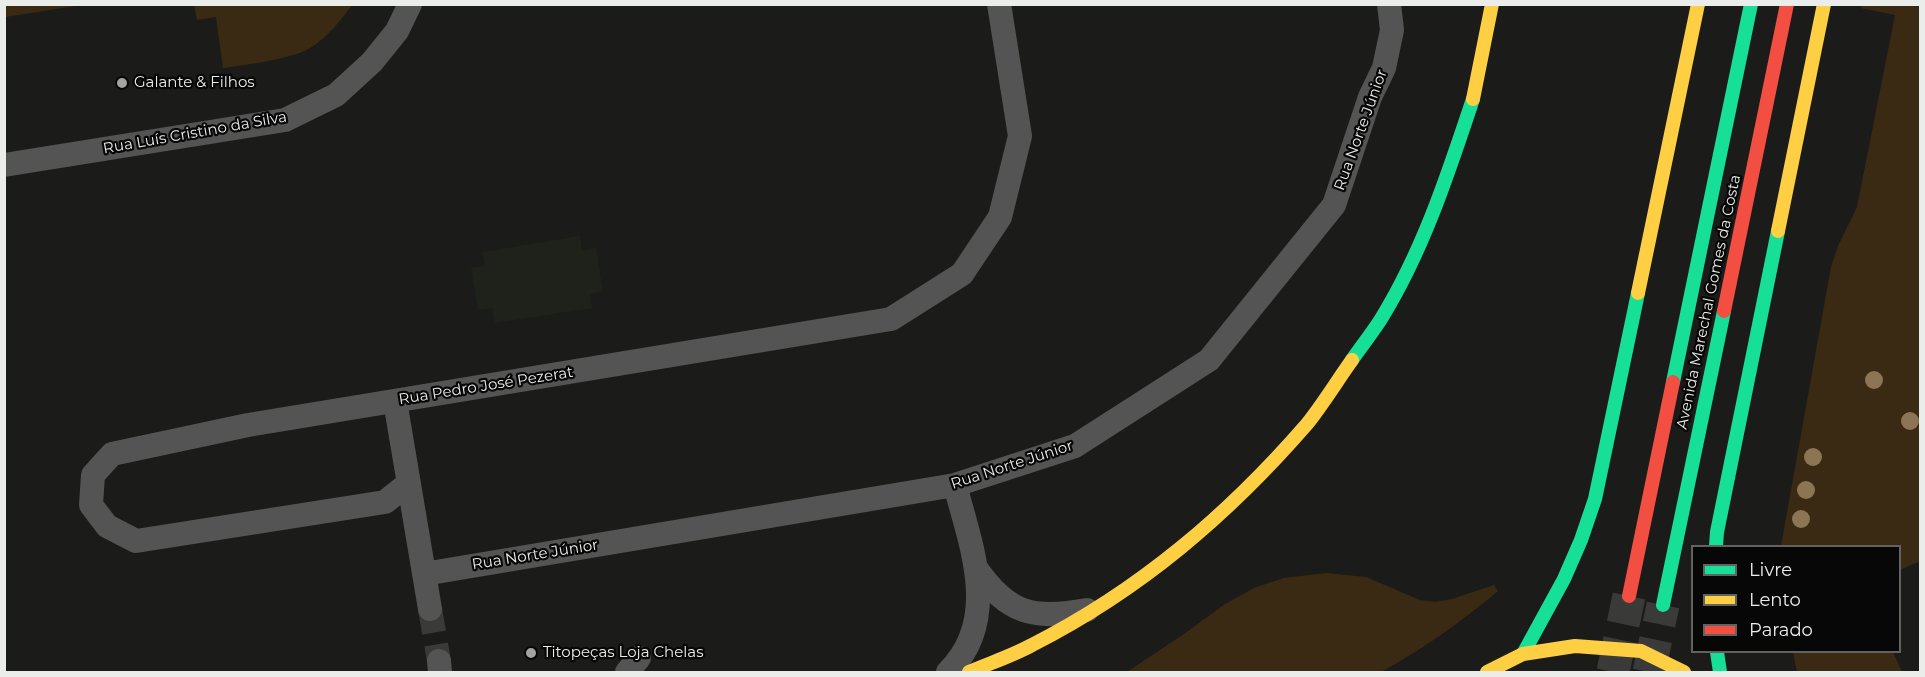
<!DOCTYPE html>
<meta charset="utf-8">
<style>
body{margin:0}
#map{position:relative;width:1925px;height:677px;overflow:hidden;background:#1b1c1a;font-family:Montserrat,sans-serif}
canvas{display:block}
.frame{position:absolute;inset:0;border:6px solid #ebedea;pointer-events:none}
.legend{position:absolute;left:1691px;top:545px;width:210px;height:108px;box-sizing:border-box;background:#060706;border:2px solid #626361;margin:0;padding:8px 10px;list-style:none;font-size:18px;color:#ebedea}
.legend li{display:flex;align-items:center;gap:12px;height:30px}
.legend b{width:30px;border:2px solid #626361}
</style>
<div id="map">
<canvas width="1925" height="677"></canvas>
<div class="frame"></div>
<ul class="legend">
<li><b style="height:8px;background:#16e098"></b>Livre</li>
<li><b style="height:8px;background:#ffcf43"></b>Lento</li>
<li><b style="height:8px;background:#f24e42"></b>Parado</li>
</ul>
</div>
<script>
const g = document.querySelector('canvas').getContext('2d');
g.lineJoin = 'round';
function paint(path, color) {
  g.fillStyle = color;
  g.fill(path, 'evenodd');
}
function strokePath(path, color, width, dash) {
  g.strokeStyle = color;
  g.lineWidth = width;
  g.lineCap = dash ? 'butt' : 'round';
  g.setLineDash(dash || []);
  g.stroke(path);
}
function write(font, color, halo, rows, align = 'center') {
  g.font = font + ' Montserrat,sans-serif';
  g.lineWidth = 4.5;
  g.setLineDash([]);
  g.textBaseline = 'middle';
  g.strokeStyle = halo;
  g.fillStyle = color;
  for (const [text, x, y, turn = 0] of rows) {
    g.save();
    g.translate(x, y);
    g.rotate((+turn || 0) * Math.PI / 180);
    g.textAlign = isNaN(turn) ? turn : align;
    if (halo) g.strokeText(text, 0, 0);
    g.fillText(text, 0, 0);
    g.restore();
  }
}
paint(new Path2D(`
 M580,236L582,251L596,248L603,291L590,294L592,308L495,323L492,308L478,310L471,268L485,266L483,252Z`), '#1e221a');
paint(new Path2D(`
 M5,4H82V5L5,17Z
 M194,5V4L352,5C340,21 328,37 310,48C292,59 245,65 223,68L216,17L197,20Z
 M1862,5H1920V561L1900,570V546H1781L1831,267L1838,246L1857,207L1895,15L1861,8Z
 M1326,573L1366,577L1420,600L1435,602L1452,599L1494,585L1498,591C1461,622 1423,649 1381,672H1127L1184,634L1225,604L1254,588L1284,578Z
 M1793,652H1893L1902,672H1797Z`), '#3a2a13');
strokePath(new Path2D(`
 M430,609L439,661`), '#3a3b39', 24, [24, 12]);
strokePath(new Path2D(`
 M1613,672L1629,596
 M1649,672L1663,605`), '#3a3b39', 33, [33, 16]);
strokePath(new Path2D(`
 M4,165L285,120L336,95L372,62L397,31L410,4
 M395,401L430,609
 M409,483L385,502L136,541L107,526L91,505L93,475L112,454L248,425L891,319L962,274L1000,217L1020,136L999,4
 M976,568C1008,614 1033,620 1087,610
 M424,574L955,485L1075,446L1209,360L1334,205L1370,97L1384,68L1392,30L1389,4
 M439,661L440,672
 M627,672L639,658
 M948,672C1001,620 971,546 955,485`), '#535453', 24);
strokePath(new Path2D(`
 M1352,360C1361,347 1372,333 1381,319C1423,251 1448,174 1473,99
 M1673,382L1751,4
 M1716,546L1717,532L1778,231
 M1663,605L1724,311
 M1717,652L1720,672
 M1523,654L1564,579L1581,540L1595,499L1638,293`), '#16e098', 14);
strokePath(new Path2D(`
 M1473,99L1492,4
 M1778,231L1824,4
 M1638,293L1698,4
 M969,672C990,663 1012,656 1032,645C1140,590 1228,515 1307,424C1323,404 1337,381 1352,360
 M1487,672L1523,654L1575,646L1641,651L1684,672`), '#ffcf43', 14);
strokePath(new Path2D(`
 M1724,311L1787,4
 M1629,596L1673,382`), '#f24e42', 14);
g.fillStyle = '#8c7555';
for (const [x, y] of [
 [1874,380],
 [1910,421],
 [1813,457],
 [1806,490],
 [1801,519]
]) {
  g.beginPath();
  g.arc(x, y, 9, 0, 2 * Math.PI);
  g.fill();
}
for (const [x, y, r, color] of [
 [122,83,6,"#a2a4a1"],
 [531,653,6,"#a2a4a1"]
]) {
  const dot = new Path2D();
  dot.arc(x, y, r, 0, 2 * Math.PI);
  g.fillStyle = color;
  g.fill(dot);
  strokePath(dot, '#060706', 2);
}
write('15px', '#ebedea', '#060706', [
 ["Galante & Filhos",134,83],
 ["Titopeças Loja Chelas",543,653]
], 'left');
write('15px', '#ebedea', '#060706', [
 ["Rua Norte Júnior",1361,130,-70],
 ["Rua Luís Cristino da Silva",195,133,-10],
 ["Avenida Marechal Gomes da Costa",1709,302,-78],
 ["Rua Pedro José Pezerat",486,386,-9],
 ["Rua Norte Júnior",1012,465,-18],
 ["Rua Norte Júnior",535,555,-9]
]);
</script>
